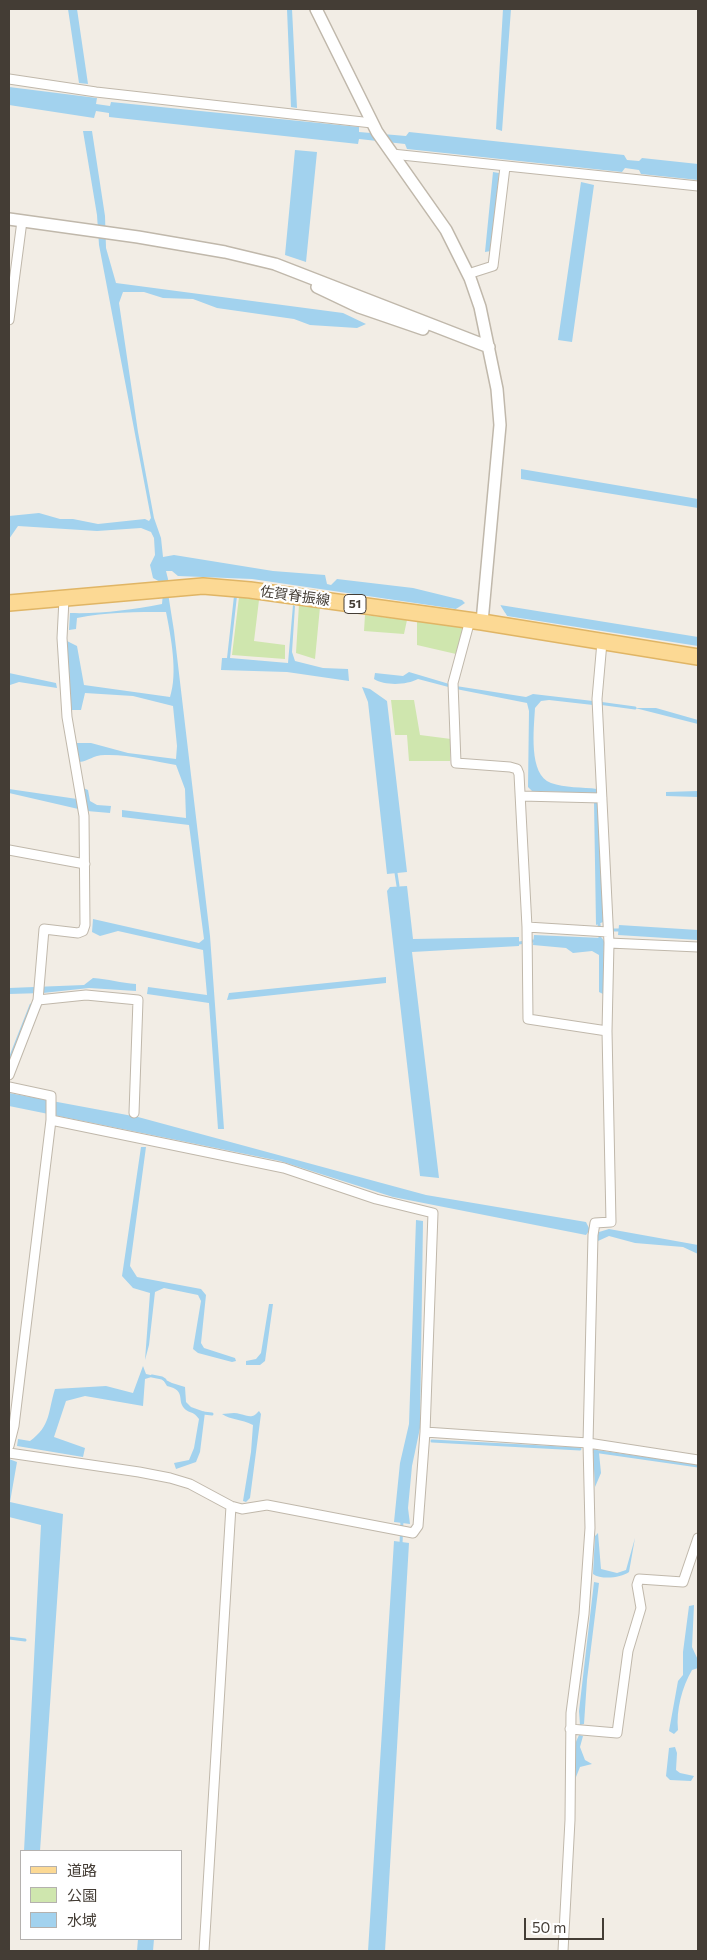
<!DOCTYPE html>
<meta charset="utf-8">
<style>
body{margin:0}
#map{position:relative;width:707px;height:1960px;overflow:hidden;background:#f2ede5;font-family:Commissioner,"Noto Sans JP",sans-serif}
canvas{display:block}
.frame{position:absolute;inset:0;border:10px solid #443d35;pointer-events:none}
.legend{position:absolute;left:20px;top:1850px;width:162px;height:90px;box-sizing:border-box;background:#fff;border:1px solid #b4b1ae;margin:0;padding:6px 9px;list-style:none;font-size:15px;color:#443d35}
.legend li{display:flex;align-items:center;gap:10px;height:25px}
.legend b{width:25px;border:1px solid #b4b1ae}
.scale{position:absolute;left:524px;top:1918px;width:80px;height:22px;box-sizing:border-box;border:2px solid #443d35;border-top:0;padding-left:6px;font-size:15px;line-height:18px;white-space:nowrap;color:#443d35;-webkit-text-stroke:4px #fff;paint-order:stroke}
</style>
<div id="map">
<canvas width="707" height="1960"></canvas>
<div class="frame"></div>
<ul class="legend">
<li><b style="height:6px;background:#fcd994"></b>道路</li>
<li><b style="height:14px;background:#cfe6ae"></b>公園</li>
<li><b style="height:14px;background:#a2d2ee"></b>水域</li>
</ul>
<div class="scale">50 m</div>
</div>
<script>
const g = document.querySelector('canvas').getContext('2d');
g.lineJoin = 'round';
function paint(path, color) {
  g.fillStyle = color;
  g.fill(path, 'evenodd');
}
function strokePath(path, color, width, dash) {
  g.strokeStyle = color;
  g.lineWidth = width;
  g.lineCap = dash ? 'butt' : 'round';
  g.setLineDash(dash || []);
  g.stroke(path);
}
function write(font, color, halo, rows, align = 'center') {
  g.font = font + ' Commissioner,"Noto Sans JP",sans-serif';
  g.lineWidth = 4.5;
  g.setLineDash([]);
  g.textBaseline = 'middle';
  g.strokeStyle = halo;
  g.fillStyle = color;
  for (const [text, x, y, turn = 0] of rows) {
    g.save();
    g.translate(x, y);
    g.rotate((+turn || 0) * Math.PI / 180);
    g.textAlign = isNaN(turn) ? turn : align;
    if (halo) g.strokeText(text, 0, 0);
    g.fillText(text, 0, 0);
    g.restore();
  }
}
paint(new Path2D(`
 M239,597L259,600L254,641L285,645V659L232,655Z
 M299,604L320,607L315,659L296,653Z
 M365,615L407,620L404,634L364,631Z
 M417,621L463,628L456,654L417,645Z
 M391,700H414L420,735L451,739L450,761H409L407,735H395Z`), '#cfe6ae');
paint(new Path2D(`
 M68,9H77L88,84L79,83Z
 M287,9H292L297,108L291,107Z
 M503,9H511L502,131L496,129Z
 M9,87L97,98L96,104L110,106L111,102L359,127V132L406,136L409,132L624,155L627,160L639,161L642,158L698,164V180L641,174L639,170L625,168L622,172L407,149L405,144L359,139L358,144L109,117V113L96,111L94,118L9,105Z
 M83,131H92L105,216L106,248L116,283L343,313L366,324L357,328L310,325L294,319L217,308L193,299L163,298L144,292H123L119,303L138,432L154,518L161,538L163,557L174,555L273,571L325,575L327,584L331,585L337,579L413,588L462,600L465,603L501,607L500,605L698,637V646L507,616L505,613L459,608L456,609L252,579L178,576L172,571H166L169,583H162L153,578L150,565L155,555L154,538L151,532L141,528L97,531L18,526L9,539V516L39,513L60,519H73L98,524L145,519L149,521L151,518L99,245L97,215Z
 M295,150L317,152L306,262L285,255Z
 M493,172L499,173L491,251L485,252Z
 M581,182L594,185L572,342L558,340Z
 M521,469L698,499V508L521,479Z
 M163,593H168L174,631L210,936L224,1129H218L209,1003L147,994L148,987L207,995L203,950L118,931L100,936L92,932L93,919L199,943L204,939L189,825L122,817V810L186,818L185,789L176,765C153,761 128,754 105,755C92,755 90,761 79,762L76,743H91L128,753L176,759L177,746L173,706L133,696L85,693L81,710H71L67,641L77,646L84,685L170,697C178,673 171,637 166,612C137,612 106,612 77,618L76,629L69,630L70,613C100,614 131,610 162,604Z
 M234,596H237L230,658L288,663L293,605L295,606L292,652L295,661L323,668L348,669L349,681L287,672L221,670L222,658H227Z
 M409,672L456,686L526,697L533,694L593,701V705L549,700L541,701L535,708C534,728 528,775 551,783C564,788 583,787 597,789L598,793L532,791L528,787L529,711L527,703L456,689L418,679C407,685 385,686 374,679L375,673L403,676Z
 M9,673L56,683L57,688L19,682L10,685H9Z
 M362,687L370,689L387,701L407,872L387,874L368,702Z
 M635,708H656L698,720V724Z
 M83,788L88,790L90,801L97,805L111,806L110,813L87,811L9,793V789L84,800Z
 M698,791V797L666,796V792Z
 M594,802L599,803L603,922L596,925Z
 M407,886L413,939L519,937V946L412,952L439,1178L420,1176L387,891L390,887Z
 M619,925L698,930V940L618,935Z
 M534,935L602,938L604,941L603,994L599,992V955L592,951L573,953L566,948L533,945Z
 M386,977V983L227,1000L229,993Z
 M93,978C108,979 121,983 136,984V991L89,988L43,993L9,994V988L84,985Z
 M9,1093L138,1117L426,1195L586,1222L589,1228L599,1232L609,1229L698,1245V1254L683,1247L635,1243L609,1236L598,1241V1235L589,1231L586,1235L393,1197L280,1161L9,1106Z
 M141,1147H146L130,1266L137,1277L201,1289L206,1295L201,1343L204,1348L235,1358L236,1361L232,1362L198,1353L193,1349L201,1301L198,1295L164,1288L155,1292L149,1345L145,1360L150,1293L133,1288L122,1276Z
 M416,1220L423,1221L420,1428L412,1466L408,1508L410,1524L394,1522L400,1463L409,1424Z
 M269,1304H273L265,1361L260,1365H246V1361L256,1359L261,1353Z
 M143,1366L146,1374L155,1376L145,1379L143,1406L85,1396L66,1401L54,1437L85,1448L83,1457L17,1446L18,1439L30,1441C51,1426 48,1411 55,1389L106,1386L133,1393Z
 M162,1378L172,1383L185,1387L186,1402L191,1407L205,1412L200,1452L196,1462L176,1469L174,1463L189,1460L194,1448L199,1419C193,1411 192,1414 186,1410C175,1401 188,1391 167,1386Z
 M259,1411L261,1414L250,1498L246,1502L243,1501L251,1452L253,1425C241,1419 231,1420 222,1414C228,1414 234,1412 240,1414C249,1416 252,1419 259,1411Z
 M597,1450L599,1453L601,1473L595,1487L593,1451Z
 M9,1459L17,1462L10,1502L63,1514L40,1851H24L41,1525L9,1517Z
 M598,1533L601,1569L617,1573L626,1570L635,1538L629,1572C621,1578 601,1580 593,1574L595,1536Z
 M394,1541L409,1543L385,1951H368Z
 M594,1582L599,1583L587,1680L584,1724L580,1725L579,1711Z
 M694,1605L692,1647L698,1660V1668L692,1670C682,1687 676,1710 678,1730L674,1734L669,1731L678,1681L683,1675V1652L689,1606Z
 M579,1735L583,1736L580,1747L585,1760L592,1764L580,1767L576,1777L575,1744Z
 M675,1747L677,1753L676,1770L680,1773L694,1776L691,1781L670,1780L666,1776L669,1748Z
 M138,1939H154L153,1951H137Z`), '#a2d2ee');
paint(new Path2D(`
 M468,601L498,605L499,603L507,616L456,609Z`), '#f2ede5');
strokePath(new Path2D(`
 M598,703L635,708
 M396,873L398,886
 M599,924L600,938
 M609,930H619
 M519,943L533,941
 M9,1061L31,1005
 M152,1376L162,1378L165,1380
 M203,1413L212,1414
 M432,1441L580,1449
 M593,1451L698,1466
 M401,1544L402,1520
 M9,1638L25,1640`), '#a2d2ee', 3);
const minor = new Path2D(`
 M9,79L96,92L372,123
 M392,154L698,186
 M468,274L493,266L505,167
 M9,320L22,221
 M470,620L453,683L456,763L510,767L517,769L519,774L527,927L528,1019L607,1031
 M521,796L602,798
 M9,850L85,864
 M527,927L608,932
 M609,943L698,947
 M38,1000L86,995L138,1000L134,1113
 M9,1075L38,1000L44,929L78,933L83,931L85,925L84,816L67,717L62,638L64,599
 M9,1087L51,1096V1120L14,1426L9,1446
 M51,1120L284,1168L376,1199L433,1213L425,1432
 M9,1453L139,1472L170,1478L190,1484L231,1506L242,1509L267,1505L413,1533L418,1526L425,1432L588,1443L698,1460
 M570,1729L617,1733L628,1651L641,1608L637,1585L639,1579L683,1582L698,1538
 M204,1951L231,1506
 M563,1951L570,1820L571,1713L584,1614L590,1528L588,1443L593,1235L595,1223L611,1222L607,1031L609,943L597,699L602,642`);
const tertiary = new Path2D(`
 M316,9L377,132L446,230L470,278L480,307L497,389L500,425L482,622
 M9,219L138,237L225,252L275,264L489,347
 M317,287L359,307L423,329`);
const primary = new Path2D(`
 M9,603L203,586L250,590L482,622L698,657`);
strokePath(minor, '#c0b8ab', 11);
strokePath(tertiary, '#c0b8ab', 14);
strokePath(primary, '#e0b565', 18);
strokePath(minor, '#fff', 9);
strokePath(tertiary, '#fff', 11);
strokePath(primary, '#fcd994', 15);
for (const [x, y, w] of [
 [355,604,22]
]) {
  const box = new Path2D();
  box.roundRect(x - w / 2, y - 9.5, w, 19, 4);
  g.fillStyle = '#fff';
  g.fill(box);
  strokePath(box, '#443d35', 1);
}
write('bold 12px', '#443d35', null, [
 ["51",355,604]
]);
write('14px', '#443d35', '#fff', [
 ["佐賀脊振線",295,596,8]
]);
</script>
